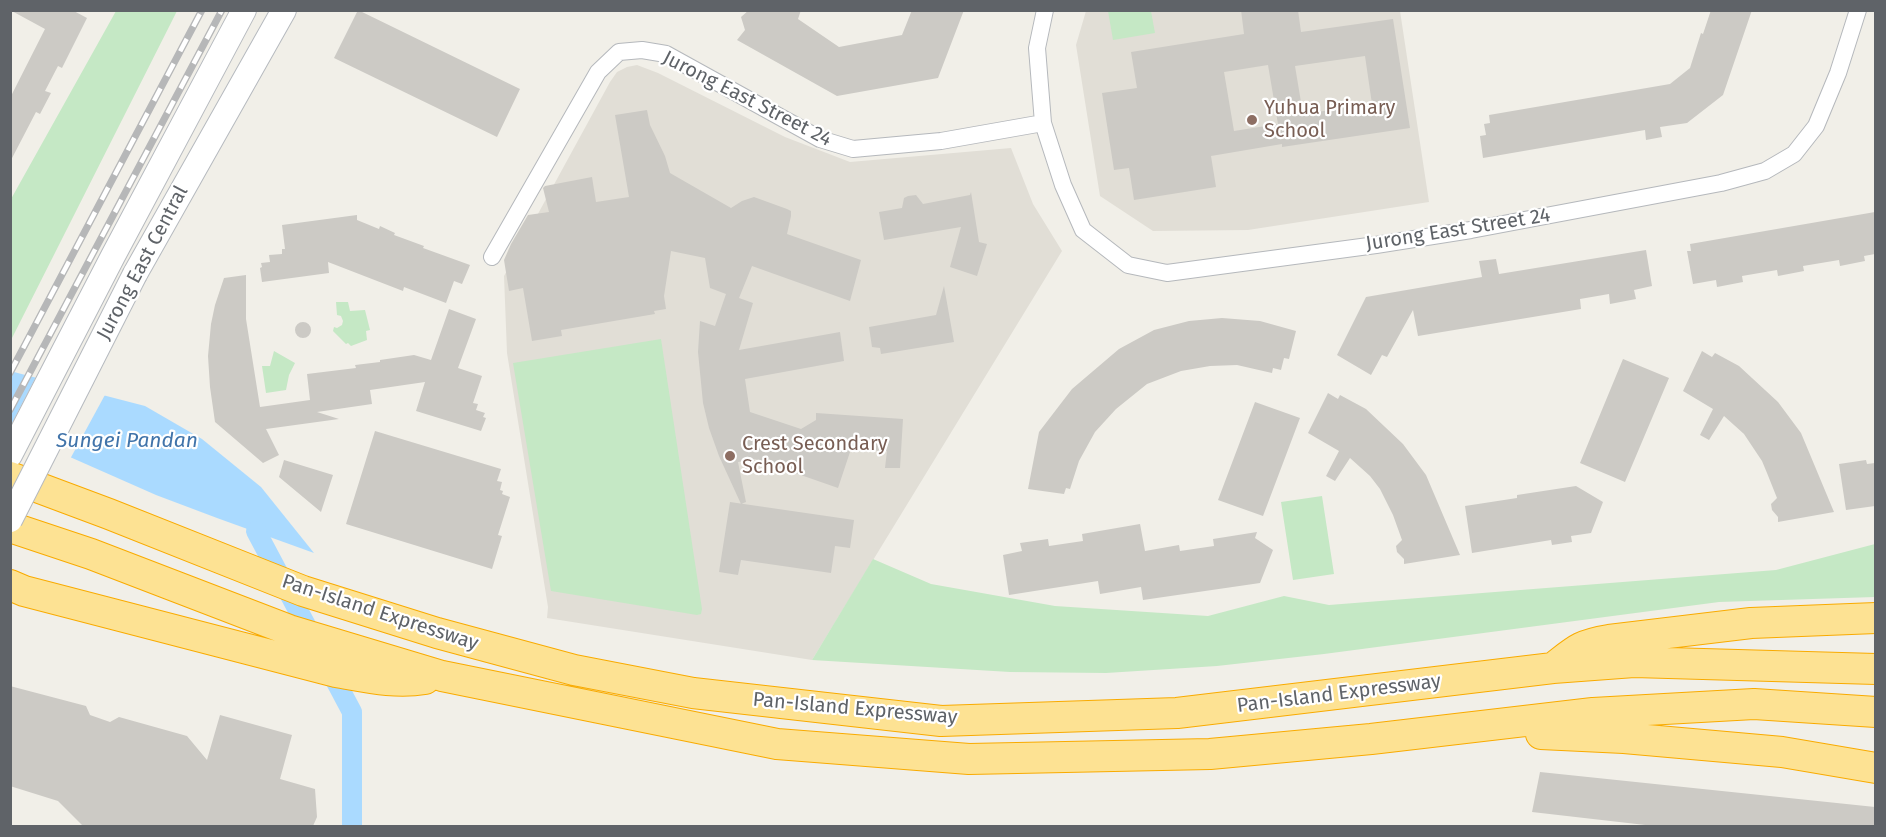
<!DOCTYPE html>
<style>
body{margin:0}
#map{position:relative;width:1886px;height:837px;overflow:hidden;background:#f1efe8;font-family:"Fira Sans",sans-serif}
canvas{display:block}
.frame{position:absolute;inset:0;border:12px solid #5f6368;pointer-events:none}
</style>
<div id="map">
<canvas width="1886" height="837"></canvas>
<div class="frame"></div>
</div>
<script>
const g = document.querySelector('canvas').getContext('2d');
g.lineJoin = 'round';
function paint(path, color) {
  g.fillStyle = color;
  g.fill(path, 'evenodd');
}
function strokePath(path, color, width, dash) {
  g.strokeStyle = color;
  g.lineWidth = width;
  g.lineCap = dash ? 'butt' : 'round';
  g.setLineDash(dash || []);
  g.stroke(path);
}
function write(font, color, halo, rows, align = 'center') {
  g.font = font + ' "Fira Sans",sans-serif';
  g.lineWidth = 4.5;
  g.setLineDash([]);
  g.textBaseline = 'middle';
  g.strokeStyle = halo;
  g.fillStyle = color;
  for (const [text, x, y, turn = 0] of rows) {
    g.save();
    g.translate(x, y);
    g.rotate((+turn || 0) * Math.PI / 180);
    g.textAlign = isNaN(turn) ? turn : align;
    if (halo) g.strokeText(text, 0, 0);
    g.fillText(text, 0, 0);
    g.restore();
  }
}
paint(new Path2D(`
 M1086,11H1400L1429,202L1248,230L1153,231L1100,196L1076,45Z
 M637,65L658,73L785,137L850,162L1011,148L1033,204L1062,251L812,660L547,618L548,607L507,353L504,276L610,82L617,72L627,67Z`), '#e1ded6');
paint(new Path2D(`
 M116,11H177L11,340V199Z
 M1108,11H1151L1155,33L1113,40Z
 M336,302H348L350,311L365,310L370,330L366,331L367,340L351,346L348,343L346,344L333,331L334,327L337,328L342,325L343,321L341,316L337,315Z
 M661,339L702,609L701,614L697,615L551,591L513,363Z
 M274,351L295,363L289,375L286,390L266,393L262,366H270Z
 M1322,496L1334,574L1293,580L1281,502Z
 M1875,544V597L1719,602L1324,654L1217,666L1106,673L1010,672L812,660L873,559L931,584L1055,606L1208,616L1284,596L1329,605L1776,570Z`), '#c5e8c5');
paint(new Path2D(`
 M10,371L145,406L202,439L261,487L314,553L217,518L156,495L11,431Z`), '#aadaff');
paint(new Path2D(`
 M37,375L106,393L69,461L10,435L11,425Z`), '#f1efe8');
strokePath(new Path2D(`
 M256,531L352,712V826`), '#aadaff', 20);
paint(new Path2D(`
 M10,10H72L87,18L62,68L58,66L45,91L51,93L40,114L36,112L10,162V98L45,29Z
 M358,10L520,89L497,137L334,58Z
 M749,10H801L798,19L839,47L902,35L912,10H964L938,78L837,96L737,40L745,30L741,17Z
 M1241,10H1298L1301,32L1393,19L1410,128L1282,147V144L1211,156L1216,187L1134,200L1129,168L1114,170L1102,93L1137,88L1131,52L1244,34ZM1365,56L1372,104L1303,114L1295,66ZM1268,65L1278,124L1234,131L1224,72Z
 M1711,10H1752L1723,95L1687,123L1660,127L1662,137L1646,140L1645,130L1483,158L1480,136L1486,135L1484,124L1490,123L1489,115L1670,84L1690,68L1701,33L1703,34Z
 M647,110L650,125L665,156L670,173L731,208L742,201L754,197L787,209L791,211V216L787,234L861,260L850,301L752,266L739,298L753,303L739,350L840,332L844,361L745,379L750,412L801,429L816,420V413L903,419L900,468H885L887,451L851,449L838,488L755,459L738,462L746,502L741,504L719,456L709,428L703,403L698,352L700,321L715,326L726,294L710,288L705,258L671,251L664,296L666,309L654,311L655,314L561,330L562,336L532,341L523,288L509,291L504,260L511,244L528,215L549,212L543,188L545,186L592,177L596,202L629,197L615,115Z
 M971,192L979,242L987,244L977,276L950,267L961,227L884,240L879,212L902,208L904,198L908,196L916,195L923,204L970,195Z
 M1875,212V254L1864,256L1865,261L1840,266L1839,260L1803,266L1804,271L1778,276L1777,270L1742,276L1743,282L1717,287L1716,280L1693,284L1687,251H1691L1690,244Z
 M357,215V220L379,229L380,226L395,233L394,235L424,246L423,248L470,265L462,284L454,281L446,303L404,287L403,291L328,262L329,273L262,282L260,268L262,267L261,263L270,262L269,255L282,254V249H285L282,225Z
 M1646,250L1652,286L1634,290L1636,299L1610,304L1609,294L1580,299L1581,309L1418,336L1413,310L1387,357L1382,355L1371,375L1337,355L1366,297L1482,277L1479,261L1496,259L1499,274Z
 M246,275V319L260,407L310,400L307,374L356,368L355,365L380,362V360L414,355L431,360L449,309L476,319L458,368L482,376L473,403L478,404L476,410L485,413L483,417L486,418L481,431L416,411L425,382L370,390L372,404L317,412L339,419L266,429L279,455L263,463L215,422L210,387L208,356L211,324L215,305L224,278Z
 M944,286L954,342L881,354L880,348L872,347L869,327L936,315Z
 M1222,318L1260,321L1296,331L1289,359L1284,358L1281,370L1273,368L1272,373L1237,365L1210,366L1181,371L1147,384L1116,409L1095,432L1079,461L1070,489L1066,488L1064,494L1028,489L1039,432L1072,389L1119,349L1154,330L1189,321Z
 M295 330a8 8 0 1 1 16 0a8 8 0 1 1-16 0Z
 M1702,351L1712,357L1715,353L1739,366L1778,402L1801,433L1834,512L1778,522V517L1772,510L1771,504L1777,498L1767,473L1762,461L1744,434L1724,416L1709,440L1700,435L1713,409L1683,391Z
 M1623,359L1669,378L1625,482L1580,463Z
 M1328,393L1338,399L1340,395L1366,409L1403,444L1426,475L1460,555L1404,564V559L1397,552L1396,546L1402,540L1393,515L1380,489L1370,476L1350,458L1335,481L1326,476L1339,451L1308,433Z
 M1255,402L1300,418L1263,516L1218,500Z
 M375,431L501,469L497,481L502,482L500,490L503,491L502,494L510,497L498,535L502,536L492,569L346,524Z
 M284,460L333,475L321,512L279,477Z
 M1866,460L1867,464L1875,463V506L1846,510L1839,464Z
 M1576,486L1603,502L1591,533L1571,536L1572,542L1552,545L1551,540L1472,553L1465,506L1517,498V495Z
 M730,502L854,520L850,548L835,546L831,573L741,560L738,575L719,572Z
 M1140,524L1145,551L1179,545L1180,551L1214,546L1213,539L1257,532L1255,538L1273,550L1260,583L1143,600L1141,587L1100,594L1098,581L1009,595L1003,555L1022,551L1020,543L1048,539L1049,546L1083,541L1082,534Z
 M10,686L86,706L90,715L110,722L119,717L187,736L207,760L220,715L292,735L280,779L315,789L317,817L313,826H83L58,801L10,786Z
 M1540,772L1875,807V826H1654L1532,812Z`), '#cccac5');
const street = new Path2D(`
 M1045,10L1037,48L1043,123L1063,185L1083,230L1128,265L1167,273L1376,245L1471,230L1721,183L1765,171L1794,154L1816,126L1838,73L1858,10
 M492,257L598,72L619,52L642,50L666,54L820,139L853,149L941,141L1043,123`);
const secondary = new Path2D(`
 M135,274L284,10
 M10,455L113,256L244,10`);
const highway = new Path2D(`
 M10,477L109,514L303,591L437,633L574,670L693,693L941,721L1177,713L1553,668L1634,662L1876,669
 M10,527L91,554L289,630L442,676L777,744L969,759L1210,754L1371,739L1593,713L1754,704L1876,712
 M10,585L24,591L336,672C366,677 394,684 425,679
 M1553,668C1576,650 1579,645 1609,640L1751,623L1876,618
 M1541,734L1624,738L1782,752L1876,768`);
strokePath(street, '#b5b8bc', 18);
strokePath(secondary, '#b6babf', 26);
strokePath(highway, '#f9ab00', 32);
strokePath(street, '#fff', 16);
strokePath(secondary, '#fff', 24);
strokePath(highway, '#fde293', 30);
const rail = new Path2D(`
 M10,373L202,10
 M10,410L222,10`);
strokePath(rail, '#b6b7b8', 7);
strokePath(rail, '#fff', 4.5, [14]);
const secondaryBridge = new Path2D(`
 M10,520L135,274`);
strokePath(secondaryBridge, '#b6babf', 26, []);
strokePath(secondaryBridge, '#fff', 24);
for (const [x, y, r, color] of [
 [1252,120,6,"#8d6e63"],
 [730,456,6,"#8d6e63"]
]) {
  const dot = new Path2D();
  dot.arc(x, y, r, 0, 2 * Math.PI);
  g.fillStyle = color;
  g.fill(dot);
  strokePath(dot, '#fff', 2);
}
write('20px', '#5f6368', '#fff', [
 ["Jurong East Street 24",747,99,27],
 ["Jurong East Street 24",1458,230,-9],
 ["Jurong East Central",143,263,-62],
 ["Pan-Island Expressway",380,613,18],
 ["Pan-Island Expressway",1339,694,-7],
 ["Pan-Island Expressway",855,709,5]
]);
write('20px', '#785e54', '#fff', [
 ["Yuhua Primary",1264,108],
 ["School",1264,131],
 ["Crest Secondary",742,444],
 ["School",742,467]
], 'left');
write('italic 21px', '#4174aa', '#fff', [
 ["Sungei Pandan",127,441]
]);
</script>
